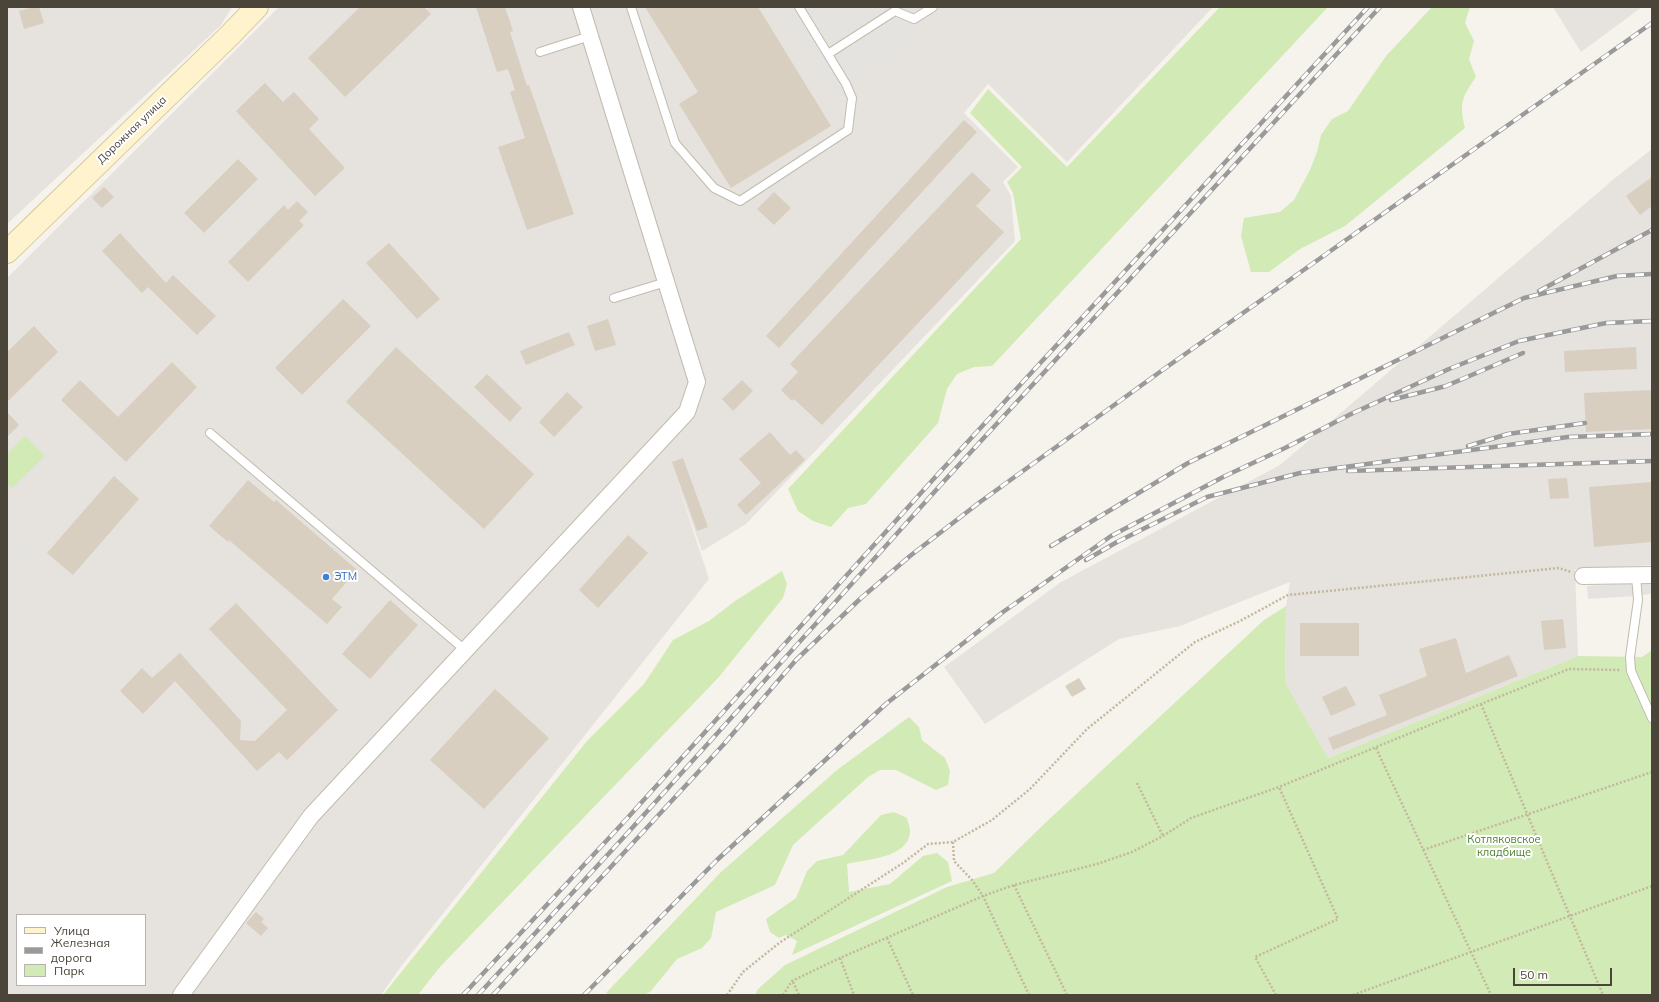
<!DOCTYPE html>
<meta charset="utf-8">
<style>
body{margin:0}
#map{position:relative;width:1659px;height:1002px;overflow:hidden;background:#f6f3ec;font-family:Mulish,sans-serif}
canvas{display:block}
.frame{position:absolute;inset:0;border:8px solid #4b4439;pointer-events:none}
.legend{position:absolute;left:16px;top:914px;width:130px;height:72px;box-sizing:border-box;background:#fff;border:1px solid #b7b4b0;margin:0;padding:5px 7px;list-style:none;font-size:12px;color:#4b4439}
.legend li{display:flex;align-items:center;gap:8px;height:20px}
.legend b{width:20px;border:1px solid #b7b4b0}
.scale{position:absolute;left:1513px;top:968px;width:99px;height:18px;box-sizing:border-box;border:2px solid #4b4439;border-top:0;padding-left:5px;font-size:12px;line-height:14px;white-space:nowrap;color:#4b4439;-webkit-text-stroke:3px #fff;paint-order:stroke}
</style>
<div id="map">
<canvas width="1659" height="1002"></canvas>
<div class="frame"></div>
<ul class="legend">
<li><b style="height:5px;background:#fff3cd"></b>Улица</li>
<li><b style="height:5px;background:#9a9a9a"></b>Железная дорога</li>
<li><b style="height:11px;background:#d2eab5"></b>Парк</li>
</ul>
<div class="scale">50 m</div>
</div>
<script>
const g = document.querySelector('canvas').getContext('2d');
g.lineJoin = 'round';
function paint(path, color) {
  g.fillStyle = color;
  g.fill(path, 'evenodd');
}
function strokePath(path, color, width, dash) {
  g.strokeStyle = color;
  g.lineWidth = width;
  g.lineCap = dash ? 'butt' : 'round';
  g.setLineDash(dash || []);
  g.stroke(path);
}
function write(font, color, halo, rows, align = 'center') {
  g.font = font + ' Mulish,sans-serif';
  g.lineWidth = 4;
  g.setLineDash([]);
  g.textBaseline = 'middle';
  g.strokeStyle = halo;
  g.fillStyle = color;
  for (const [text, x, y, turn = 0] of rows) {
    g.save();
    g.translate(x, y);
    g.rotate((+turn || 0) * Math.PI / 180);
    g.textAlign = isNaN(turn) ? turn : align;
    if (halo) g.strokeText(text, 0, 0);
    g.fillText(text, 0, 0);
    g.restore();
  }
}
paint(new Path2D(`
 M7,7H232L221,25L7,224Z
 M279,7H1213L1067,162L988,84L964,113L1018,167L1003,182L1011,196L1015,241L746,524L702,551L678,484L709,579L402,965L381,995H7V278ZM17,915H145V985H17Z
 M1553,7H1642L1581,52Z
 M1652,149V565L1575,569L1578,656L1328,758L1285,682L1286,606L1290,582L1180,626L1119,639L985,724L944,667L1061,582L1280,465L1615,178Z`), '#e6e2dd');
paint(new Path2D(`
 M1220,7H1328L992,366L974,367L957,374L947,389L938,423L866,504L848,508L831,527L813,521L798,511L788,489L1021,239L1013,193L1007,182L1022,167L970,113L988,89L1067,167Z
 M1432,7H1470L1465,23L1474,41L1469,59L1476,77C1462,97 1459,103 1465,128L1345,226L1300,249L1269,272H1251L1241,236L1244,218L1280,212L1294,200L1310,170L1317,152L1321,135L1332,119L1348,111L1386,56Z
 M25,436L45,456L12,488L7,482V454Z
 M782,571L787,584L783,598L718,678L439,968L418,995H383L587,741L644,684L673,640L709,621L735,601Z
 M1286,606L1285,682L1328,758L1578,656L1642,657L1652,650V995H755L758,989L785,965L947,887L994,873L1043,825L1264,620Z
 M909,717L919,727L922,740L945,758L950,771L948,785L936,790L896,770H880L868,777L793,845L775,885L716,912L711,938L702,948L677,959L650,992L643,995H610L606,993L721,872L837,770Z
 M894,812L907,818C908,823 911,829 910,833C907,858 867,859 847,864L849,892L890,884L923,856L937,853L948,862L952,881L792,955L797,941L786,935L779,938L770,932L766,919L796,898L807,871L817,861L843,855L881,815Z`), '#d2eab5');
paint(new Path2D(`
 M779,7H892L915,41L832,92Z
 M17,538L32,554L7,579V547Z
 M1652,582V594L1640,595L1639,583Z
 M1634,583L1635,596L1588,599L1587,586Z`), '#e5e3e0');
paint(new Path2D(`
 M34,7H39L44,23L24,29L19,11Z
 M360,7H424L431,14L345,97L308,58Z
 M476,7H505L513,31L510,32L527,86L529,85L574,214L527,230L498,147L525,138L510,92L515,90L508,69L497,72Z
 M645,7H758L831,126L731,188L679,104L698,92Z
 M265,83L283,102L294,92L319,119L309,129L345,168L315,196L236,111Z
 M964,120L977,132L779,348L766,336Z
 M238,159L258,179L204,233L184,213Z
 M972,172L991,190L976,206L1004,232L822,425L794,399L792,401L781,390L798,372L790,364Z
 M1652,177V206L1640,215L1626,196Z
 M104,187L114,197L102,208L92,198Z
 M774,192L791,208L774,225L757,209Z
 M297,201L308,212L299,221L304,225L248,282L228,262L284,205L288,210Z
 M120,233L166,283L173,275L216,316L197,335L148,287L142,293L102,251Z
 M389,243L440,299L417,319L366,263Z
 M343,299L371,326L302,395L275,368Z
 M608,319L616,345L595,351L587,326Z
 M34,326L58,352L7,402V352Z
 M569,332L575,345L526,365L520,351Z
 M396,347L534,474L484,529L346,402Z
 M1636,347L1637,369L1565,372L1564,351Z
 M172,362L197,387L126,462L61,400L80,380L118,417Z
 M487,374L522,408L510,422L474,387Z
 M742,380L753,391L733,411L722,399Z
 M1652,390V429L1586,432L1584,393Z
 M567,392L583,407L554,437L539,422Z
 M7,412L19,425L7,437Z
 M770,432L790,455L796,450L805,460L746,515L737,505L761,483L739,459Z
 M683,458L708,527L697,531L672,462Z
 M114,476L139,499L73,575L47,553Z
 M1567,478L1569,498L1550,499L1548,479Z
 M248,480L274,502L276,500L357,570L332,599L342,607L327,624L229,540L228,542L209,526Z
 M1652,482V542L1594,547L1589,487Z
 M628,535L648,553L598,608L579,590Z
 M390,600L418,625L370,679L342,654Z
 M236,603L338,710L287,760L279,752L257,771L175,681L143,714L120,691L142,668L152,678L180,653L241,721L240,740L255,741L287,710L209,629Z
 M1563,619L1566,648L1544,650L1541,621Z
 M1300,623H1359V656H1300Z
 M1456,638L1466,673L1509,655L1518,676L1333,750L1328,738L1387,715L1379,695L1427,676L1419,649Z
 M1079,678L1086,689L1072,697L1065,686Z
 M1346,686L1356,705L1331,716L1322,697Z
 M495,689L549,738L484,809L430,760Z
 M256,912L264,919L261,922L268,928L261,936L246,923Z`), '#d8cfc1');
const service = new Path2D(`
 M631,7L675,143L714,188L740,201L848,130L852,98L846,84L799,7
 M540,52L590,36
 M828,54L895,11L914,19L933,7
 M614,298L666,282
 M210,433L465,650
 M1636,576L1638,600L1630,657L1631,671L1652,718`);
const minor = new Path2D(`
 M1583,576L1652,575
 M181,995L311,816L687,412L697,382L581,7`);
const secondary = new Path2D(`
 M7,252L230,35L257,7`);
strokePath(service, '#c2bbae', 10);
strokePath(minor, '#c2bbae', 18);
strokePath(secondary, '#d6c79b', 24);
strokePath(new Path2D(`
 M1481,704L1603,995
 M1376,748L1491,995
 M1137,783L1163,836
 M953,842L954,861L972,880L983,896L1029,995
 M1423,850L1652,772
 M1014,885L1067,995
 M887,938L913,995
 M840,958L854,995
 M793,982L799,995
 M727,995L743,972L779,943L903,863L928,844L953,842L992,820L1030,789L1087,729L1195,642L1240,621L1288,595L1559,568L1571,572
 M783,995L792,981L840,958L983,896L1014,885L1097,864L1132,852L1163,836L1191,818L1279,787L1481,704L1569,669L1621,670
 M1276,995L1255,957L1338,919L1279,787
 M1353,995L1652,886`), '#c4b79f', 2.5, [2, 2]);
strokePath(service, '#fff', 8);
strokePath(minor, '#fff', 16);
strokePath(secondary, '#fff3cd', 22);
const rail = new Path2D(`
 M1539,291L1652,230
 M1391,400L1446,386L1523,353
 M1468,446L1508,434L1585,423
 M1348,471L1652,461
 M1051,546L1188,463L1524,298L1617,276L1652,274
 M1086,560L1117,542L1207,497L1300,473L1568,437L1652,434
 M463,995L622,824L939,473L1368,7
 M478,995L624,837L946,479L1380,7
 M493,995L724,744L796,660L860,599L910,556L980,502L1164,369L1652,23
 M584,995L717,860L887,703L1003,612L1111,536L1225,476L1285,448L1351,414L1449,369L1519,341L1606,323L1652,321`);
strokePath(rail, '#9a9a9a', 4.5);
strokePath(rail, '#fff', 3, [9]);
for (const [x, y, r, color] of [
 [326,577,4,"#3f7fe0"]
]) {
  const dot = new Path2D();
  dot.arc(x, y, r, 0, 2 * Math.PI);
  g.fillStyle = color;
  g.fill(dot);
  strokePath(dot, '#fff', 1.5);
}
write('11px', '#4b4439', '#fff', [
 ["Дорожная улица",132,130,-44]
]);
write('11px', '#366cbe', '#fff', [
 ["ЭТМ",334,577]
], 'left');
write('11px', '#4a7f2a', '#fff', [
 ["Котляковское",1504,840],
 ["кладбище",1504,853]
]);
</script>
